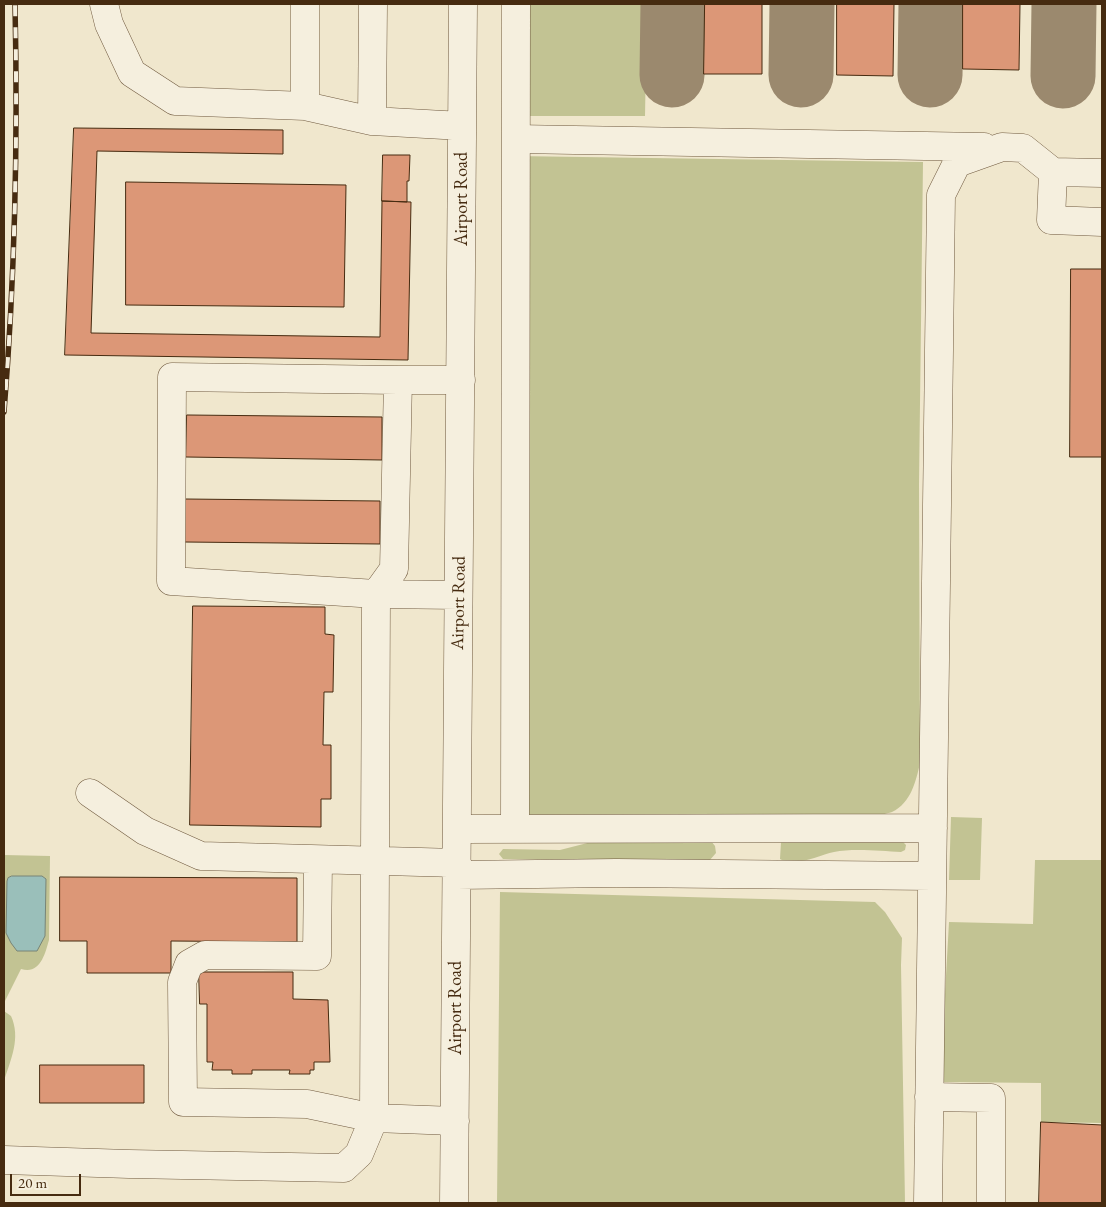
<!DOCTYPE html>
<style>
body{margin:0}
#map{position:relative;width:1106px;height:1207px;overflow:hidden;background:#f0e7cd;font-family:"EB Garamond",serif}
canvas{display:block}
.frame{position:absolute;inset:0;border:5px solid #462b10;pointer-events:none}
.scale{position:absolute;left:10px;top:1174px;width:71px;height:22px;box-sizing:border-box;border:2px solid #462b10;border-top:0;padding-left:6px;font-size:15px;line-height:18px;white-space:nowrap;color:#462b10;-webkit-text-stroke:4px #f5efde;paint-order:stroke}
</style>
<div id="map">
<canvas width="1106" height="1207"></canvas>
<div class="frame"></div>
<div class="scale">20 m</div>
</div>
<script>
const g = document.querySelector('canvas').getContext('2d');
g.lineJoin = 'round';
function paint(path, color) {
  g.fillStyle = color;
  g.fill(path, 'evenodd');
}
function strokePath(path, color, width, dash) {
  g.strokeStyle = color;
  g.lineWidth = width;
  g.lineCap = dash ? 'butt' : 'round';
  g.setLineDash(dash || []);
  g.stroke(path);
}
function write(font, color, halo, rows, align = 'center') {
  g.font = font + ' "EB Garamond",serif';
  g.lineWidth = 4;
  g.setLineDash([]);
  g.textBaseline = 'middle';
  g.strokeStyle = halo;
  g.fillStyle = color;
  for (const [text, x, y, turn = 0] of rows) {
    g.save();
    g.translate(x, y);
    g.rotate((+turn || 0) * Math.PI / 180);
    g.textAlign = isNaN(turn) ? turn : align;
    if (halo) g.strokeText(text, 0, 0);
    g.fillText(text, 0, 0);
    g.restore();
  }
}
paint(new Path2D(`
 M521,4H647L645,116H520Z
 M515,156L923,162L919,484L920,763C916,781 911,803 892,812C886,814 878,815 873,817L540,821L517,815Z
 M951,817L982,818L980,880H949Z
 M603,839L711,841L715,846L716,853L709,861L503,859L499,854L503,849L560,850Z
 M902,841L906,845L905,850L901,852C881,851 853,848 834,852C819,855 795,868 780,859L781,842Z
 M4,855L50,856L49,940C45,954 40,975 21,969L4,1003Z
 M1035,860H1102V1123L1041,1122V1083L944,1082V1012L949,922L1033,924Z
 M500,892L875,902L885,912L902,938L901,965L905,1203H497Z
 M4,1011L11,1016C21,1038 11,1059 4,1081Z`), '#c2c393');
const water = new Path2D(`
 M12,876H42L46,879L45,936L37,951H17L11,943L6,933L7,881L8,878Z`);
paint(water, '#9abfba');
strokePath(water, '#788476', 1);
strokePath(new Path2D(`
 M672,75L673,4
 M801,75L802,4
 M930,75L931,4
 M1063,76L1064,4`), '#9b896e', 65);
const building = new Path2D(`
 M705,4H762V74H704Z
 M837,4H894L893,76L837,75Z
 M963,4H1020L1019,70L963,69Z
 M74,128L283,130V154L97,151L91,333L380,337L382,201L411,202L408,360L65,355Z
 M383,155H410L409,181H407V202L382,201Z
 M126,182L346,185L344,307L126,305Z
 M1071,269H1102V457H1070Z
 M187,415L382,417V460L186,457Z
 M184,499L380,501V544L184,542Z
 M193,606L325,607V634L334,635L333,692H324L323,745H331V799H321V827L190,825Z
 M60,877L297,878V942L171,941V973H87V941H60Z
 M199,972H293V999L328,1000L330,1062H314V1070H310V1074H289L290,1070H252V1074H232V1070H212L213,1062H207V1004H200Z
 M40,1065H144V1103H40Z
 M1041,1122L1102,1125V1203H1039Z`);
paint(building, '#dc9777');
strokePath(building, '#462b10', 1);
const minor = new Path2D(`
 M104,4L109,24L132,73L175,101L305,106L372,121L462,126
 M305,106V4
 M372,121L373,4
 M516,139L984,147
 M1053,172L1051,220L1102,222
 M398,380H461
 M90,793L145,831L201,856L457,863
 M457,829L933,828
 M515,829L516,4
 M457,875L616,873L932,876
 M929,1097L991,1098V1203
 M455,1121L374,1118L376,594L394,569L398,380L172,377L171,581L376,594L458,595
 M4,1160L129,1164L344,1168L359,1154L374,1118L307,1104L183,1102L182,982L189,964L205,955L317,956L318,860
 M454,1203L463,4
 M928,1203L941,195L957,163L1002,147L1023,148L1053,172L1102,173`);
strokePath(minor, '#705a3f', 29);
strokePath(minor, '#f5efde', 28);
const rail = new Path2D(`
 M4,412C15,276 18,140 15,4`);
strokePath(rail, '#462b10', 5.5);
strokePath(rail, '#f5efde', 4, [11]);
write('18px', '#462b10', '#f5efde', [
 ["Airport Road",462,199,-90],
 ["Airport Road",459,603,-89],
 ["Airport Road",456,1008,-90]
]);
</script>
